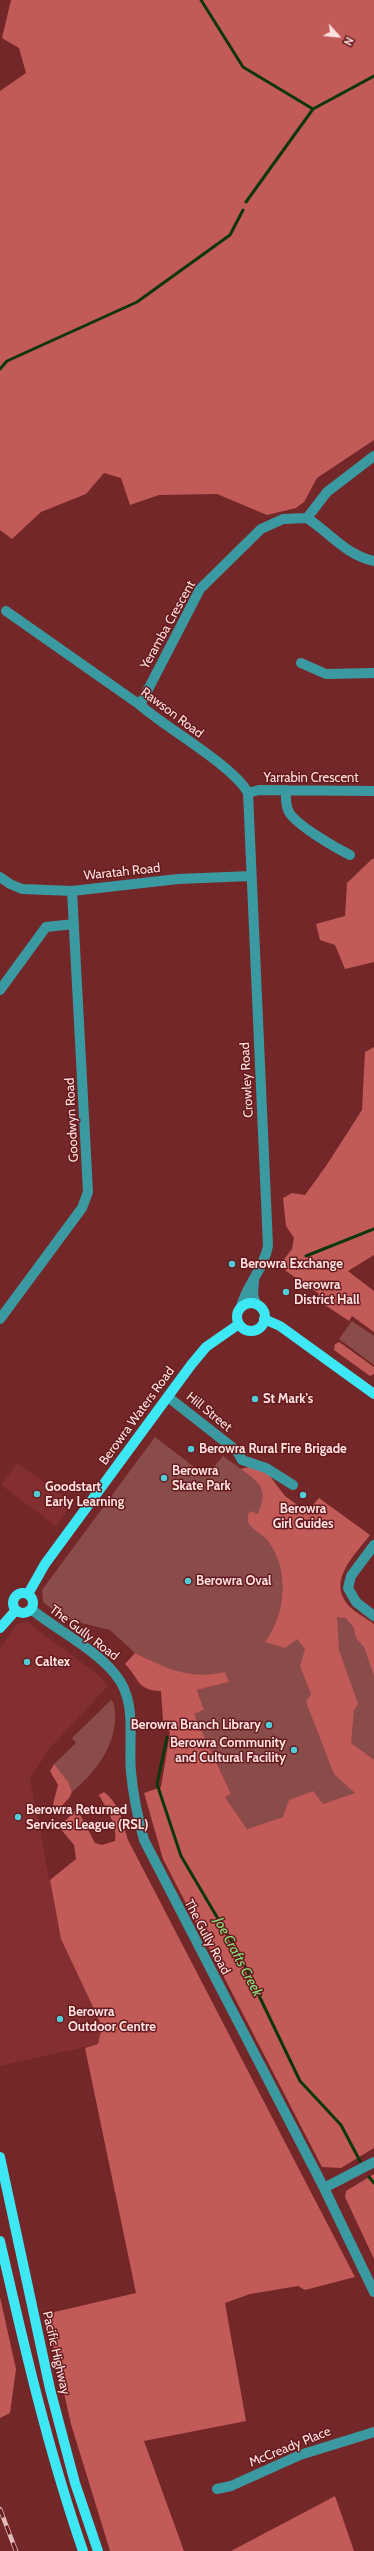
<!DOCTYPE html>
<style>
body{margin:0}
#map{position:relative;width:374px;height:2551px;overflow:hidden;background:#732728;font-family:Cabin,sans-serif}
canvas{display:block}
.north{position:absolute;left:318px;top:16px;width:40px;height:40px;-webkit-text-stroke:3px #661b1e;paint-order:stroke;rotate:117deg;font-size:11px;font-weight:700;line-height:16px;text-align:center;color:#fee1df}
.north::after{content:'';display:block;margin:auto;width:14px;height:18px;background:#fee1df;clip-path:polygon(50% 0,100% 100%,50% 72%,0 100%)}
</style>
<div id="map">
<canvas width="374" height="2551"></canvas>
<div class="north">N</div>
</div>
<script>
const g = document.querySelector('canvas').getContext('2d');
g.lineJoin = 'round';
function paint(path, color) {
  g.fillStyle = color;
  g.fill(path, 'evenodd');
}
function strokePath(path, color, width, dash) {
  g.strokeStyle = color;
  g.lineWidth = width;
  g.lineCap = dash ? 'butt' : 'round';
  g.setLineDash(dash || []);
  g.stroke(path);
}
function write(font, color, halo, rows, align = 'center') {
  g.font = font + ' Cabin,sans-serif';
  g.lineWidth = 3;
  g.setLineDash([]);
  g.textBaseline = 'middle';
  g.strokeStyle = halo;
  g.fillStyle = color;
  for (const [text, x, y, turn = 0] of rows) {
    g.save();
    g.translate(x, y);
    g.rotate((+turn || 0) * Math.PI / 180);
    g.textAlign = isNaN(turn) ? turn : align;
    if (halo) g.strokeText(text, 0, 0);
    g.fillText(text, 0, 0);
    g.restore();
  }
}
paint(new Path2D(`
 M17,1463L73,1503L56,1526L1,1485Z
 M27,1622L97,1674L108,1686L49,1749L30,1779L61,1939L102,2026L98,2044L0,2066V1648L17,1624Z`), '#832f31');
paint(new Path2D(`
 M352,1321L374,1336V1365L339,1339Z
 M155,1437L206,1476L223,1456L241,1469C269,1462 269,1480 284,1496C291,1502 300,1507 307,1512L319,1498L321,1589L355,1615L374,1655V1784L356,1793L247,1829L225,1797L231,1794L194,1714L204,1710L197,1690L229,1682L225,1673L206,1676L186,1675L162,1666L135,1653L110,1630L65,1619L43,1602L42,1590Z
 M111,1700C115,1703 115,1711 115,1717C115,1747 95,1773 72,1792L68,1781L54,1764L76,1743L72,1738Z`), '#8a4c4a');
paint(new Path2D(`
 M11,0H374V440L317,478L304,502L296,508L267,515L217,494L159,495L130,505L121,478L104,473L86,494L41,512L12,539L0,530V91L26,73L19,48L2,38Z
 M372,859H374V962L345,969L335,945L320,940L316,924L345,916L347,883Z
 M374,1047V1255L348,1271L374,1291V1332L352,1316L349,1321L316,1299L319,1294L286,1271L282,1262L292,1249L294,1238L286,1226L283,1198L292,1193L305,1195L326,1166L362,1110L365,1052Z
 M339,1342L374,1367V1374L370,1376L334,1350L335,1344Z
 M253,1466L266,1471L285,1496L307,1512L319,1498L370,1535C355,1555 326,1581 349,1606C356,1613 366,1618 374,1624V1676L364,1647L356,1638L354,1628L346,1618L337,1617L339,1650L358,1704L354,1710L351,1743L374,1760V2148L341,2168L322,2167L163,1859L144,1793L161,1787L170,1733L163,1720L161,1691C136,1690 140,1679 125,1664L135,1653C168,1669 188,1680 225,1672L229,1682L197,1690L204,1710L194,1714L231,1794L225,1797L247,1829L283,1817L289,1800L313,1791L323,1804L355,1793L334,1774L306,1702L311,1694L300,1666L305,1649L297,1639L285,1648L265,1642C286,1614 290,1570 268,1541C264,1535 251,1529 248,1522C247,1518 248,1515 250,1511L258,1514C268,1490 262,1484 241,1469Z
 M54,1764L68,1781L72,1792L69,1798L57,1811L53,1804L58,1785L50,1771Z
 M104,1792C119,1803 123,1823 128,1840L355,2277L305,2290L298,2286L250,2294L225,2303L246,2421L144,2441L184,2551H110L71,2424L46,2314L136,2293L85,2048L98,2044L102,2026L61,1939L50,1880L76,1859L74,1845L59,1827L77,1809L95,1843L102,1845L115,1841C118,1826 106,1808 99,1795Z
 M374,2174V2259L345,2197L346,2191Z
 M0,2297L16,2369L10,2413L0,2418Z
 M335,2496L354,2551H231L322,2503Z`), '#c25a58');
strokePath(new Path2D(`
 M201,0L243,67L313,109
 M246,202L313,109L374,76
 M0,369L7,361L137,302L230,235L243,210
 M306,1256L374,1229
 M167,1737L157,1784L181,1856L240,1956L300,2081L341,2125L360,2161
 M369,2177L374,2183`), '#0e360d', 3);
strokePath(new Path2D(`
 M307,518C330,533 346,555 374,561
 M6,611L140,705C166,728 235,767 248,793L268,1246C264,1269 246,1285 241,1307
 M301,663L326,674L374,673
 M140,705L200,589L261,529L283,519L307,518L327,492L374,456
 M286,790C286,798 285,805 289,812C296,825 336,848 350,855
 M248,793L259,790L374,791
 M0,877L10,884L22,889L72,891L178,879L251,876
 M0,990L46,927L74,924
 M254,1281L253,1295L256,1304
 M0,1319L82,1208L88,1192L72,891
 M168,1397L237,1451L242,1460L266,1468L293,1485
 M374,1545L351,1576L348,1588L356,1602L374,1616
 M31,1609C57,1630 95,1649 115,1674C138,1701 128,1739 131,1772C133,1795 138,1818 144,1840L324,2188L374,2292
 M324,2188L374,2162
 M217,2489L231,2486L300,2455L374,2432`), '#3b9aa1', 10);
strokePath(new Path2D(`
 M237 1317a14 14 0 1 1 28 0a14 14 0 1 1-28 0Z
 M264,1319L280,1326L374,1394
 M13 1603a10 10 0 1 1 20 0a10 10 0 1 1-20 0Z
 M28,1594L45,1564L191,1365L206,1347L239,1324
 M0,1628L16,1610
 M0,2157L50,2389L75,2483L98,2551
 M0,2241C24,2346 48,2450 83,2551`), '#3ee7f4', 10);
const rail = new Path2D(`
 M0,2509L16,2551`);
strokePath(rail, '#e2bcba', 4.5);
strokePath(rail, '#661b1e', 3, [9]);
for (const [x, y, r, color] of [
 [232,1264,4,"#52ccd6"],
 [286,1292,4,"#52ccd6"],
 [255,1399,4,"#52ccd6"],
 [191,1449,4,"#52ccd6"],
 [164,1478,4,"#52ccd6"],
 [37,1494,4,"#52ccd6"],
 [303,1495,4,"#52ccd6"],
 [188,1581,4,"#52ccd6"],
 [27,1662,4,"#52ccd6"],
 [269,1725,4,"#52ccd6"],
 [294,1750,4,"#52ccd6"],
 [18,1817,4,"#52ccd6"],
 [60,2019,4,"#52ccd6"]
]) {
  const dot = new Path2D();
  dot.arc(x, y, r, 0, 2 * Math.PI);
  g.fillStyle = color;
  g.fill(dot);
  strokePath(dot, '#661b1e', 1.5);
}
write('13px', '#fee1df', '#661b1e', [
 ["Yeramba Crescent",168,625,-61],
 ["Rawson Road",172,713,37],
 ["Yarrabin Crescent",311,778],
 ["Waratah Road",122,872,-6],
 ["Crowley Road",247,1080,-93],
 ["Goodwyn Road",72,1120,-93],
 ["Hill Street",209,1412,39],
 ["Berowra Waters Road",137,1416,-54],
 ["The Gully Road",84,1633,37],
 ["The Gully Road",207,1937,62],
 ["Pacific Highway",56,2353,77],
 ["McCready Place",290,2447,-22]
]);
write('bold 13px', '#fee1df', '#661b1e', [
 ["Berowra Exchange",240,1264],
 ["Berowra",294,1285],
 ["District Hall",294,1300],
 ["St Mark's",263,1399],
 ["Berowra Rural Fire Brigade",199,1449],
 ["Berowra",172,1471],
 ["Skate Park",172,1486],
 ["Goodstart",45,1487],
 ["Early Learning",45,1502],
 ["Berowra",303,1509,"center"],
 ["Girl Guides",303,1524,"center"],
 ["Berowra Oval",196,1581],
 ["Caltex",35,1662],
 ["Berowra Branch Library",261,1725,"right"],
 ["Berowra Community",286,1743,"right"],
 ["and Cultural Facility",286,1758,"right"],
 ["Berowra Returned",26,1810],
 ["Services League (RSL)",26,1825],
 ["Berowra",68,2012],
 ["Outdoor Centre",68,2027]
], 'left');
write('italic 14px', '#83e37d', '#661b1e', [
 ["Joe Crafts Creek",238,1957,62]
]);
</script>
